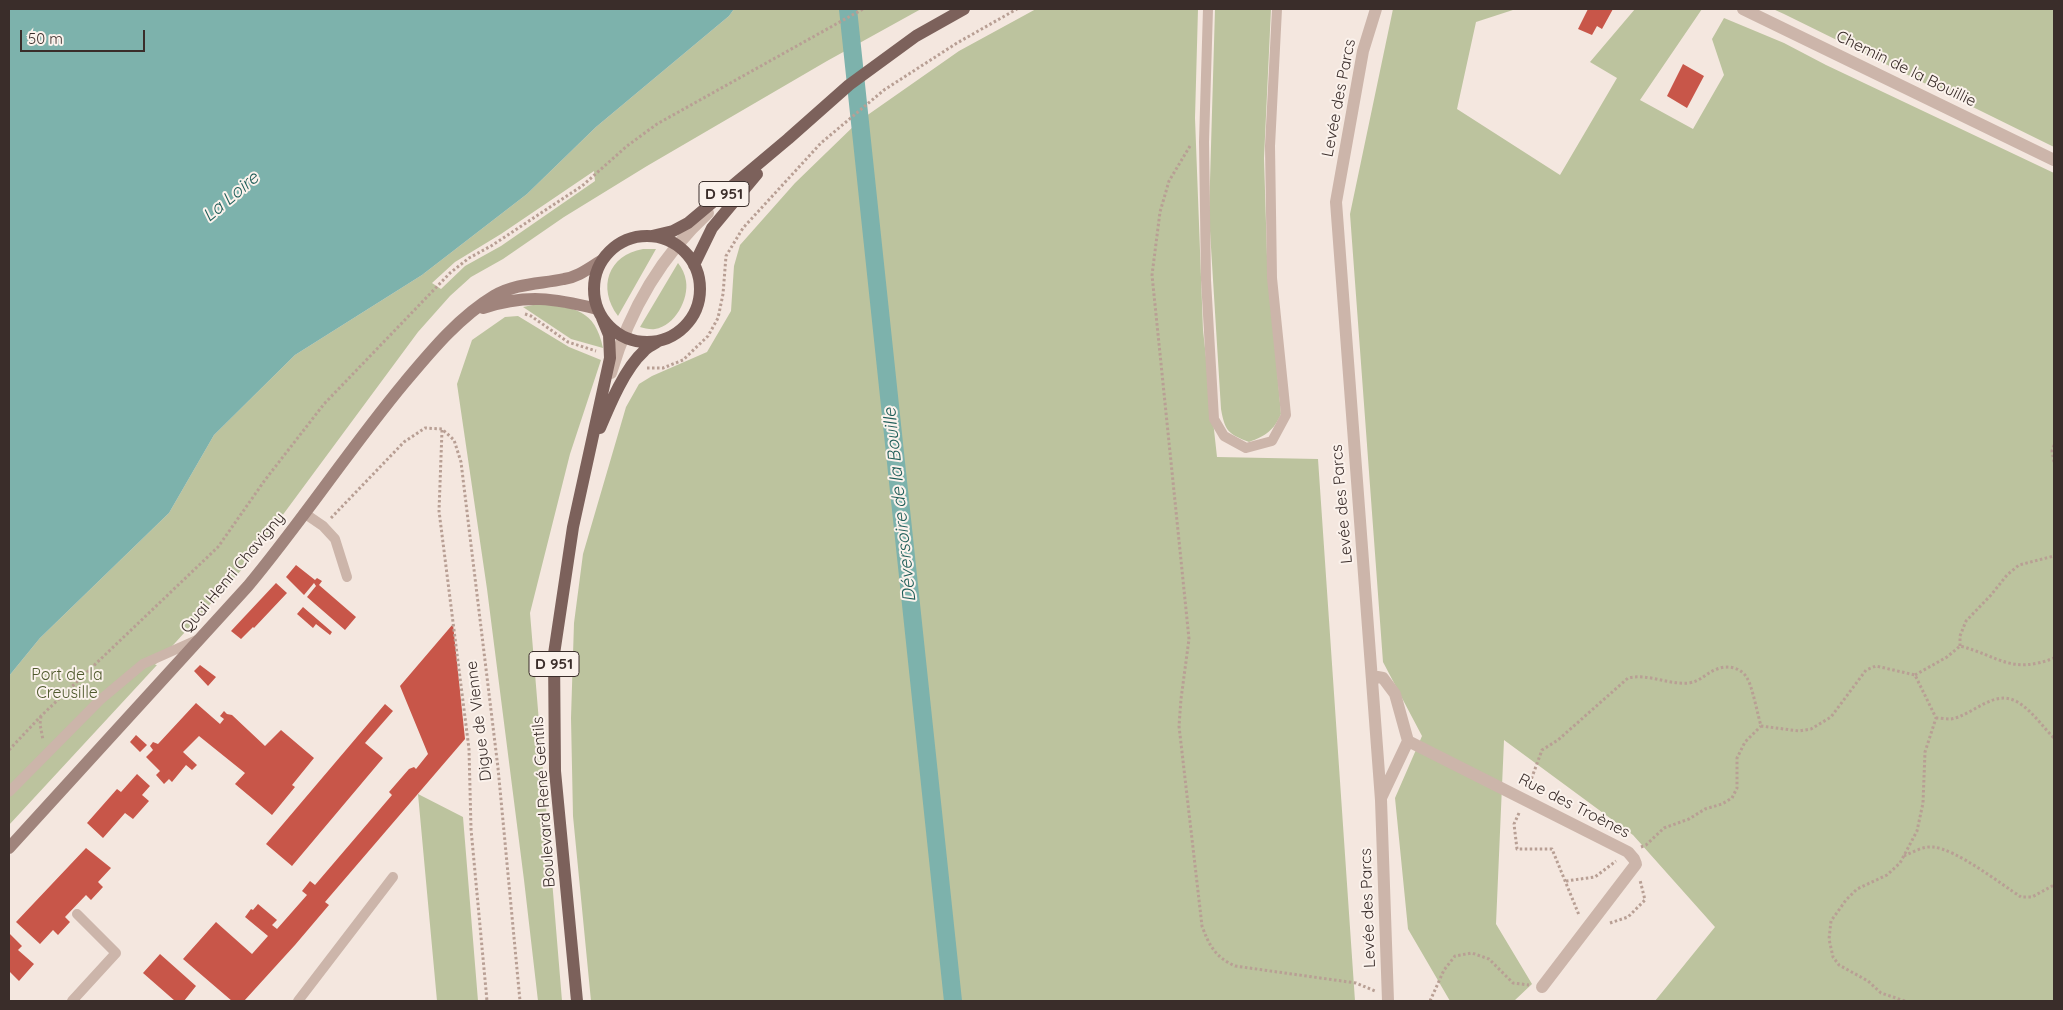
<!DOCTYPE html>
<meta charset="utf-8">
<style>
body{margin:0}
#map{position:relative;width:2063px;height:1010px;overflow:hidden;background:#f4e7df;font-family:Quicksand,sans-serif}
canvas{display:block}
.frame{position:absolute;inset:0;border:10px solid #3a2d2a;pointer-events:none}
.scale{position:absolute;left:20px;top:30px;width:125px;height:22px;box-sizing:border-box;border:2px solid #3a2d2a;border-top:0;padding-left:6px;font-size:15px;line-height:18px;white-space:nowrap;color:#3a2d2a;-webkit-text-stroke:4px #fbf2ec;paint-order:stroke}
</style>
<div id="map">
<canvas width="2063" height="1010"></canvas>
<div class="frame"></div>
<div class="scale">50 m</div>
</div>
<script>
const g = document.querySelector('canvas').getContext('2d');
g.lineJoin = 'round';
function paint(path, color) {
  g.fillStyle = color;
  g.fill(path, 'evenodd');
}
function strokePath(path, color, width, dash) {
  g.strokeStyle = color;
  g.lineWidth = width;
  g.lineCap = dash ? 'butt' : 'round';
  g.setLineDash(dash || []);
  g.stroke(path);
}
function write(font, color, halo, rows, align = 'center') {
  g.font = font + ' Quicksand,sans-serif';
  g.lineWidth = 4;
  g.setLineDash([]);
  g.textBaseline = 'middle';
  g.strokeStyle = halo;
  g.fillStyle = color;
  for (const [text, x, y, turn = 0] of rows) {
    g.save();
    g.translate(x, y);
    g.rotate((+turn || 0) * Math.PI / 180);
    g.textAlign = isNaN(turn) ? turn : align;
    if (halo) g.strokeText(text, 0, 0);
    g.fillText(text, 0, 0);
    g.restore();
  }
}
paint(new Path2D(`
 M734,9H921L827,61L647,166L564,217L503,259L471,277L450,296L418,332L245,566L155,665H157L9,825V676L40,638L169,513L214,435L295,355L422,275L527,194L596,127L729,16ZM594,171L595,181L501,246L465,266L441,289L432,283L455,262L501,234Z
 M1036,9H1198L1195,118L1203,330L1217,457L1318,459L1355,1001H591L573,816L571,718L574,623L583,554L626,407L639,384L652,376L707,352L731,311L734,266L740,245L795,183L859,121L959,51Z
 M1215,9H1271L1264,158L1267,256L1281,414C1274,430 1266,436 1249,442C1228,434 1225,431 1221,409L1209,215Z
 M1393,9H1516L1476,22L1457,109L1560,175L1617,78L1590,62L1635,9H1702L1640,100L1693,129L1724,75L1712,39L1724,18L1784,43L1826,65L2054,173V1001H1655L1715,927L1633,835L1504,740L1496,924L1532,984L1514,1001H1450L1408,929L1395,798L1422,736L1383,662L1350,214Z
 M1773,9H2054V147L1784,14Z
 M643,249H656L618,316C597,288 608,255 643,249Z
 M678,263C682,268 685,274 686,281C689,299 675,326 655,329C651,330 644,328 640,327Z
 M538,304C574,307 595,309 603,348L571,339L523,307Z
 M518,316L569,347L601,360L570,454L530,613L562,1001H538L524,880L487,589L457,384L472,340L505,317Z
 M418,794L463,817L478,1001H437Z`), '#bcc39e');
paint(new Path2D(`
 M9,9H734L729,16L596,127L527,194L422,275L295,355L214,435L169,513L40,638L9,676Z`), '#7db2ac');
strokePath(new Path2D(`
 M848,9L953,1001`), '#7db2ac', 18);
paint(new Path2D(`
 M1588,9H1613L1602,29L1597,26L1592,35L1578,29Z
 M1683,64L1704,76L1687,108L1667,96Z
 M296,565L315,580L317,578L322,581L319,585L356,617L345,630L307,597L316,586L314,583L304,595L286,577Z
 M276,583L287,593L254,628L253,627L241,639L231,631Z
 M303,607L332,632L330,635L316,624L313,628L297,614Z
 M453,624L465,739L325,902L329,905L295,945L244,1001H232L183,959L216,922L252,954L268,936L245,917L251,909L253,910L258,904L277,920L272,925L277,929L307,895L302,891L310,881L315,885L392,795L389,792L409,769L414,767L416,769L428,754L400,686Z
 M200,665L216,677L208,686L194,671Z
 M196,703L220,724L224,719L220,716L224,711L227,714L232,715L265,746L281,730L314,758L292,785L295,787L272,815L235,784L245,773L199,736L183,752L197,765L192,770L186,765L172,782L169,779L164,784L156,775L160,771L146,757L153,750L150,746L153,742L158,744Z
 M385,704L393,711L365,743L383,758L292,866L266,844Z
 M136,735L147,745L140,752L130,742Z
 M137,774L150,786L142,795L149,801L133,819L125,813L103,838L87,823L117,789L121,792Z
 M86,848L111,868L98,882L103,887L91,900L86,895L65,917L70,922L58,935L53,930L40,944L16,922Z
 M9,933L22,946L18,950L34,964L19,981L9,971Z
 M160,954L196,986L184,1001H175L143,973Z`), '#c85649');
strokePath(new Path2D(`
 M1190,146L1169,181L1160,212L1152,275L1189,639L1181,699L1179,726L1202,926C1209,945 1215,957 1235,966L1356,983L1375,991
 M525,314L531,316L568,342L596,351
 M647,368H663L683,360L708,336L718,318L723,294L726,256L743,228L821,143L884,90L957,43L1017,9
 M442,430L439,511L469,749L471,829L487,1001
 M2054,445L2052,451L2054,462
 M331,518L404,442L425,428L442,429L454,440L461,462L498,768L520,1001
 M1960,646V636L1966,621L1991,595L2007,575L2019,565L2054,556
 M1915,675L1947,657L1960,646C1999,656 2011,675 2054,658
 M41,716L40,724L43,740
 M1936,718C1940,718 1946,719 1951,719C1974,715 1995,687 2019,703C2033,712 2042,726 2054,738
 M9,750L41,716L218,547L265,480L324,404L450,273L469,258L491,246L582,186L627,146L657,124L863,9
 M1528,788L1542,750L1558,740L1628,678C1648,673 1668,685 1689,683C1701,681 1706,673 1717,669C1727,665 1741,667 1747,678C1752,685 1758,716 1761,726L1799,731L1811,729L1831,717L1866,670L1876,666L1915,675L1936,718L1925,752L1923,803L1917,831L1900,863L1887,875L1857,889L1846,900L1831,921L1829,939L1833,957L1839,965L1868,981L1881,993L1905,1001
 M1519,813L1514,824L1517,849H1552L1579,915
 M1641,847L1646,845L1664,828L1689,819L1705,809L1722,804L1732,798L1737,788V758L1745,742L1761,726
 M1904,856C1913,852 1923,846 1933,847C1956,849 2001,884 2021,897H2032L2054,885
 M1566,881L1595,877L1616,861
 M1610,923L1628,917L1645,900L1640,880
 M1430,1001L1444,970L1455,956L1472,953L1489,959L1513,983L1529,985`), '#b89f94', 3, [2.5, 2.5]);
strokePath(new Path2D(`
 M1208,9L1204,142L1206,280L1214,419L1224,436L1246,448L1272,441L1286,415L1272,278L1270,146L1277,9
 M304,513L323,526L335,539L347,577
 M9,792L100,700L143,664L199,639
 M72,1001L116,953L77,914
 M298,1001L393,877`), '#ccb5aa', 10);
strokePath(new Path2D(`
 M1376,9L1363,51L1336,202L1381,800L1388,1001
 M1743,9L2054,160
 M611,373C629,312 661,256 708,213
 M1372,676L1383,678L1395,694L1408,741L1628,852L1634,859L1636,864L1542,987
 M1381,798L1408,741`), '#ccb5aa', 12);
strokePath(new Path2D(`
 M483,308C526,294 554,298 597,309
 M9,848L248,586C303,520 350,448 405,382C431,351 459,317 494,296C516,283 541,284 564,279C578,277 589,268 601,261`), '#a0847c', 12);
strokePath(new Path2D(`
 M594 289a53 53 0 1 1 106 0a53 53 0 1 1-106 0Z
 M652,236L673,231L688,223L788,139L849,85L916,36L964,9
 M694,265L712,228L757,174
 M600,428C610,404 625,368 644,351C647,347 653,345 657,342
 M577,1001L555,771L554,654L573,527L610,358L609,335L602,318`), '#7c615b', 12);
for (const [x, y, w] of [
 [724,194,50],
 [554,664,50]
]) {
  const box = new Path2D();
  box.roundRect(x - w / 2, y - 12.5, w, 25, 4);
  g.fillStyle = '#fbf2ec';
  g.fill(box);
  strokePath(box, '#3a2d2a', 1);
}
write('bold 15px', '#3a2d2a', null, [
 ["D 951",724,194],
 ["D 951",554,664]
]);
write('16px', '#3a2d2a', '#fbf2ec', [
 ["Chemin de la Bouillie",1906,69,26],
 ["Levée des Parcs",1339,98,-79],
 ["Levée des Parcs",1342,504,-95],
 ["Quai Henri Chavigny",233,573,-50],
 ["Digue de Vienne",479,721,-97],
 ["Boulevard René Gentils",544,802,-94],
 ["Rue des Troènes",1574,806,27],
 ["Levée des Parcs",1368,908,-92]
]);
write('16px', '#4f592d', '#fbf2ec', [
 ["Port de la",67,675],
 ["Creusille",67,693]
]);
write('italic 18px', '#1e5d58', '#fbf2ec', [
 ["La Loire",231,197,-40],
 ["Déversoire de la Bouille",900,505,-96]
]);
</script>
